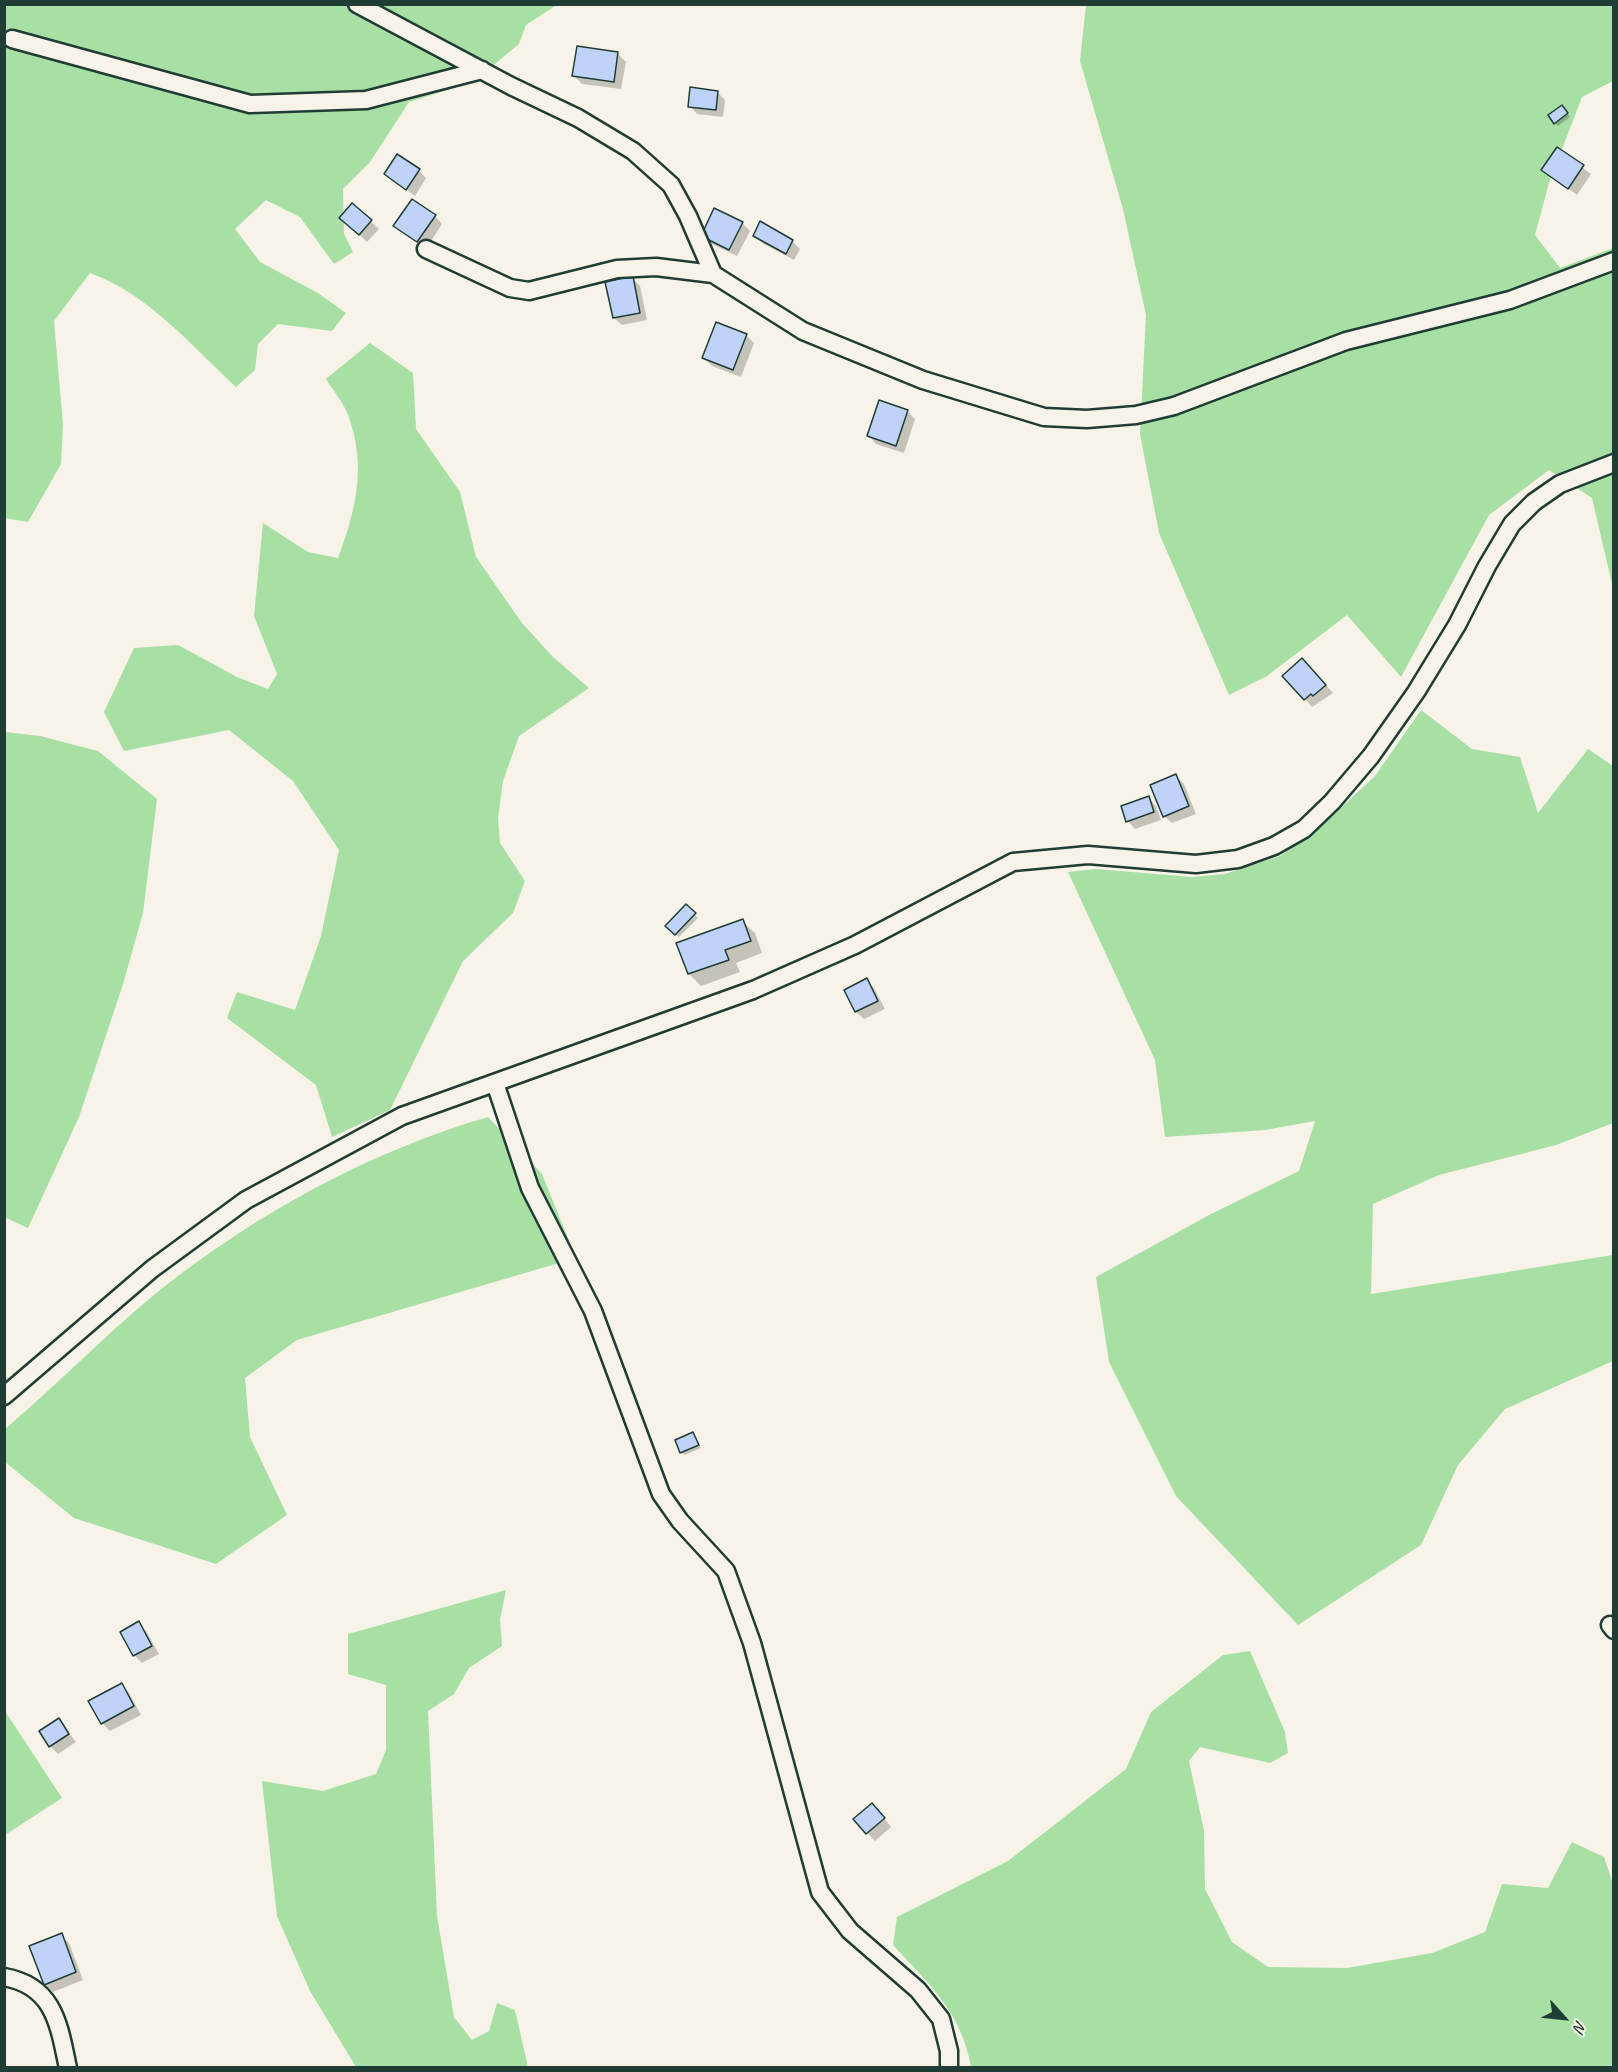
<!DOCTYPE html>
<style>
body{margin:0}
#map{position:relative;width:1618px;height:2072px;overflow:hidden;background:#f7f3e8;font-family:Caveat,sans-serif}
canvas{display:block}
.frame{position:absolute;inset:0;border:6px solid #1f3d34;pointer-events:none}
.north{position:absolute;left:1534px;top:1988px;width:60px;height:60px;-webkit-text-stroke:4px #f7f3e8;paint-order:stroke;rotate:117deg;font-size:16px;font-weight:700;line-height:24px;text-align:center;color:#1f3d34}
.north::after{content:'';display:block;margin:auto;width:21px;height:27px;background:#1f3d34;clip-path:polygon(50% 0,100% 100%,50% 72%,0 100%)}
</style>
<div id="map">
<canvas width="1618" height="2072"></canvas>
<div class="frame"></div>
<div class="north">N</div>
</div>
<script>
const g = document.querySelector('canvas').getContext('2d');
g.lineJoin = 'round';
function paint(path, color) {
  g.fillStyle = color;
  g.fill(path, 'evenodd');
}
function strokePath(path, color, width, dash) {
  g.strokeStyle = color;
  g.lineWidth = width;
  g.lineCap = dash ? 'butt' : 'round';
  g.setLineDash(dash || []);
  g.stroke(path);
}
paint(new Path2D(`
 M558,4L526,25L519,44L473,82L409,102L370,162L343,189L344,234L353,252L334,264L300,217L266,200L235,229L260,262L318,293L346,313L332,331L278,324L258,344L255,370L236,387C192,346 147,293 90,273L54,321L63,425L61,464L28,522L4,518V5Z
 M1086,5H1613V81L1582,97L1549,183L1535,235L1560,268L1613,248V588L1592,498L1549,470L1489,515L1401,677L1347,615L1267,676L1229,695L1159,533L1140,434L1146,315L1123,209L1080,61Z
 M370,343L413,373L416,429L460,492L476,557L522,623L553,657L589,688L519,736L503,781L498,818L500,843L525,881L513,913L463,961L390,1110L332,1137L316,1085L227,1018L237,992L295,1010L321,936L339,850L293,781L229,730L124,751L104,712L134,648L178,645L237,677L268,689L277,674L254,616L263,523L308,552L338,558C356,509 367,466 348,415C343,402 333,390 326,379Z
 M1421,710L1472,749L1520,757L1538,813L1588,749L1613,766V1123L1556,1145L1439,1175L1373,1204L1371,1294L1613,1255V1361L1505,1409L1458,1465L1421,1545L1298,1625L1176,1496L1109,1362L1096,1277L1211,1214L1299,1171L1315,1121L1265,1130L1165,1137L1155,1060L1068,872L1096,869L1192,877L1225,874L1280,856L1319,828L1375,776Z
 M5,732L40,736L98,751L157,799L143,913L123,984L79,1117L28,1228L4,1217Z
 M488,1117L542,1174L576,1258L297,1340L245,1378L250,1437L287,1515L216,1564L74,1518L5,1462L4,1430C57,1385 106,1334 160,1290C257,1213 369,1152 488,1117Z
 M506,1590L500,1619L502,1646L469,1668L454,1694L428,1711L437,1916L454,2017L472,2040L489,2031L497,2003L515,2010L528,2067H356L310,1991L277,1916L262,1781L323,1791L376,1774L386,1750V1685L348,1674V1634Z
 M1250,1651L1285,1732L1288,1753L1270,1763L1200,1747L1189,1761L1204,1831L1205,1889L1232,1942L1268,1967L1347,1968L1432,1953L1485,1932L1502,1884L1548,1888L1572,1842L1604,1857L1613,1884V2067H971C962,2013 929,1984 893,1945L897,1917L1008,1861L1126,1769L1151,1712L1223,1655Z
 M5,1711L62,1798L5,1835H4Z`), '#a7dfa4');
paint(new Path2D(`
 M618,54L626,62L621,89L582,84L574,76Z
 M717,92L725,100L723,117L697,114L690,106Z
 M1565,110L1570,117L1558,126L1555,123Z
 M1558,149L1591,174L1577,195L1543,170Z
 M419,171L426,178L415,196L386,174Z
 M353,205L379,229L367,242L349,225Z
 M435,216L442,224L426,249L395,226Z
 M742,223L750,231L737,256L710,243L703,235Z
 M755,235L792,241L800,249L794,260L762,243Z
 M632,278L640,286L647,320L622,325L614,318Z
 M746,335L754,343L741,377L712,366L704,358Z
 M907,411L915,419L904,453L876,444L869,436Z
 M1310,668L1333,693L1312,707L1305,699Z
 M1176,776L1184,784L1196,814L1172,823L1164,816Z
 M1148,798L1156,806L1161,820L1135,829L1128,821Z
 M686,906L698,918L679,937L667,926Z
 M742,921L755,933L762,953L736,963L740,972L701,986L689,974Z
 M866,980L874,988L885,1009L864,1019L856,1012Z
 M693,1434L701,1448L685,1455L681,1452Z
 M138,1623L146,1631L159,1654L142,1663L134,1655Z
 M122,1685L129,1693L141,1715L110,1731L102,1723L90,1701Z
 M59,1720L76,1742L58,1754L50,1746Z
 M880,1813L891,1827L875,1841L867,1833Z
 M61,1935L69,1943L83,1980L53,1992L45,1984Z`), '#0003');
const building = new Path2D(`
 M577,46L618,52L614,82L572,76Z
 M690,87L718,91L716,110L688,107Z
 M1562,105L1568,113L1554,124L1548,115Z
 M1557,147L1584,165L1568,189L1541,170Z
 M397,154L420,169L406,190L384,174Z
 M412,199L436,215L417,242L393,226Z
 M352,203L372,220L359,235L339,218Z
 M714,208L743,222L729,250L701,236Z
 M760,221L793,240L786,254L753,236Z
 M633,276L640,313L613,318L605,282Z
 M716,322L747,334L733,370L702,358Z
 M879,400L908,410L896,446L867,436Z
 M1302,658L1326,685L1313,696L1311,694L1304,700L1282,676Z
 M1176,774L1189,806L1163,817L1150,785Z
 M1149,796L1154,812L1126,822L1121,806Z
 M686,904L696,913L675,935L665,926Z
 M743,919L751,941L725,950L729,960L688,974L676,943Z
 M867,978L878,1001L855,1012L844,990Z
 M693,1432L699,1445L680,1453L675,1440Z
 M139,1621L152,1646L133,1656L120,1632Z
 M122,1683L134,1706L101,1724L88,1701Z
 M59,1718L69,1734L49,1747L39,1731Z
 M872,1803L885,1818L866,1834L853,1819Z
 M62,1933L76,1972L44,1985L29,1946Z`);
paint(building, '#bfd3f8');
strokePath(building, '#1f3d34', 1.5);
const minor = new Path2D(`
 M357,4L511,86L578,118L633,151L671,185L688,216L713,274L803,331L923,380L1044,417L1087,419L1136,415L1174,406L1346,341L1510,300L1614,261
 M12,39L250,104L366,100L482,70
 M426,249L510,288L529,291L617,269L656,267L713,274
 M495,1083L530,1188L593,1311L661,1494L680,1521L726,1571L752,1643L820,1892L850,1931L918,1990L941,2019L949,2051V2068
 M4,1396L152,1269L246,1200L402,1116L753,990L855,945L1013,862L1088,855L1196,864L1238,859L1274,846L1304,829L1332,802L1371,756L1416,692L1457,625L1487,566L1512,524L1534,502L1560,484L1614,463
 M1610,1625L1614,1630
 M4,1977C55,1986 59,2026 68,2068`);
strokePath(minor, '#1f3d34', 21);
strokePath(minor, '#f7f3e8', 16);
</script>
